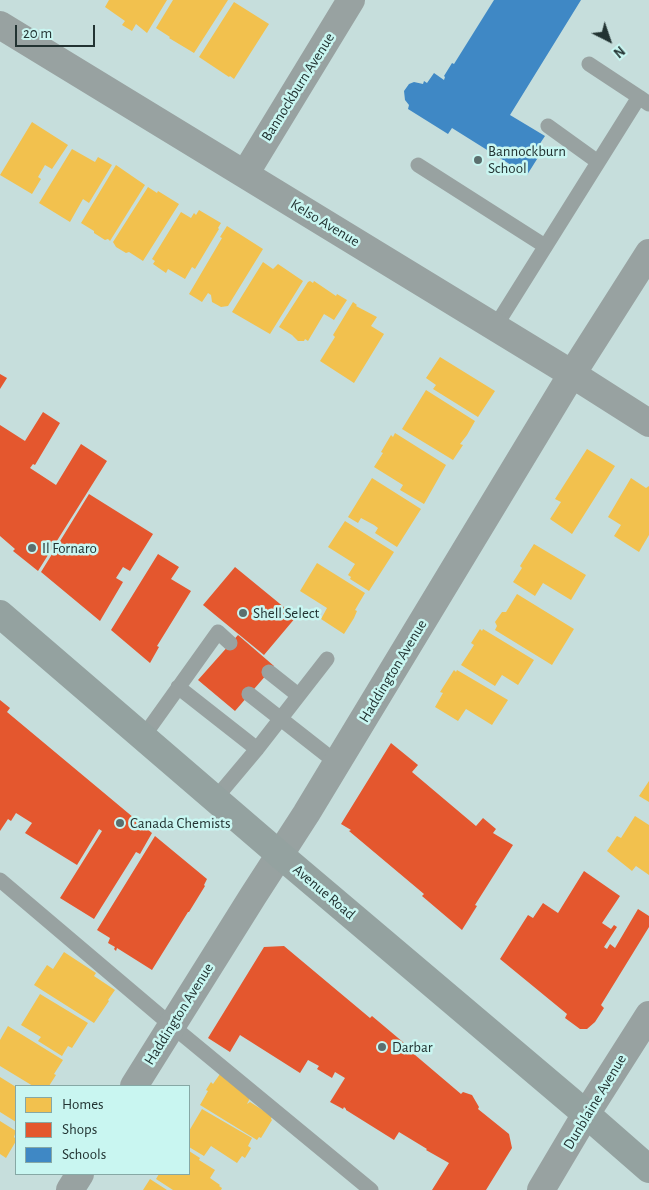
<!DOCTYPE html>
<style>
body{margin:0}
#map{position:relative;width:649px;height:1190px;overflow:hidden;background:#c6dedc;font-family:"Alegreya Sans",sans-serif}
canvas{display:block}
.legend{position:absolute;left:15px;top:1085px;width:175px;height:90px;box-sizing:border-box;background:#c9f6f1;border:1px solid #86a8a5;margin:0;padding:6px 9px;list-style:none;font-size:15px;color:#223332}
.legend li{display:flex;align-items:center;gap:10px;height:25px}
.legend b{width:25px;border:1px solid #86a8a5}
.north{position:absolute;left:584px;top:15px;width:50px;height:50px;-webkit-text-stroke:4px #c9f6f1;paint-order:stroke;rotate:139deg;font-size:14px;font-weight:700;line-height:20px;text-align:center;color:#223332}
.north::after{content:'';display:block;margin:auto;width:18px;height:22px;background:#223332;clip-path:polygon(50% 0,100% 100%,50% 72%,0 100%)}
.scale{position:absolute;left:15px;top:25px;width:80px;height:22px;box-sizing:border-box;border:2px solid #223332;border-top:0;padding-left:6px;font-size:15px;line-height:18px;white-space:nowrap;color:#223332;-webkit-text-stroke:4px #c9f6f1;paint-order:stroke}
</style>
<div id="map">
<canvas width="649" height="1190"></canvas>
<ul class="legend">
<li><b style="height:14px;background:#f2c14e"></b>Homes</li>
<li><b style="height:14px;background:#e4572e"></b>Shops</li>
<li><b style="height:14px;background:#3f88c5"></b>Schools</li>
</ul>
<div class="north">N</div>
<div class="scale">20 m</div>
</div>
<script>
const g = document.querySelector('canvas').getContext('2d');
g.lineJoin = 'round';
function paint(path, color) {
  g.fillStyle = color;
  g.fill(path, 'evenodd');
}
function strokePath(path, color, width, dash) {
  g.strokeStyle = color;
  g.lineWidth = width;
  g.lineCap = dash ? 'butt' : 'round';
  g.setLineDash(dash || []);
  g.stroke(path);
}
function write(font, color, halo, rows, align = 'center') {
  g.font = font + ' "Alegreya Sans",sans-serif';
  g.lineWidth = 5;
  g.setLineDash([]);
  g.textBaseline = 'middle';
  g.strokeStyle = halo;
  g.fillStyle = color;
  for (const [text, x, y, turn = 0] of rows) {
    g.save();
    g.translate(x, y);
    g.rotate((+turn || 0) * Math.PI / 180);
    g.textAlign = isNaN(turn) ? turn : align;
    if (halo) g.strokeText(text, 0, 0);
    g.fillText(text, 0, 0);
    g.restore();
  }
}
paint(new Path2D(`
 M109,0H167L147,33L136,24L132,31L122,25L125,21L105,7Z
 M173,0H228L194,53L169,38L170,37L156,28Z
 M234,2L269,24L234,79L230,76L229,77L199,57Z
 M32,122L68,145L52,169L45,165L38,177L41,179L32,194L0,175Z
 M72,149L95,162L98,157L112,165L89,203L83,199L70,222L39,203Z
 M116,165L145,185L110,241L108,239L105,240L94,233V231L81,223Z
 M148,187L157,193L158,191L179,204L143,261L129,252L126,253L116,247L113,242Z
 M199,210L221,223L218,228L219,229L195,269L192,267L185,279L168,269L166,273L153,264L155,261L152,259L181,212L191,218L194,213L196,215Z
 M227,226L263,249L228,306L221,307L212,302L211,295L208,293L202,302L189,294L222,238L220,237Z
 M263,262L273,269L278,264L303,281L270,334L232,312Z
 M310,281L313,283L314,281L336,296L337,294L347,300L334,320L324,314L308,341L305,339L304,341H298L292,335L279,327L308,282Z
 M353,302L357,305L356,306L377,317L371,326L384,334L354,383L320,361L335,337L333,335Z
 M440,357L495,391L478,417L433,389L436,385L426,378Z
 M426,390L475,421L467,435L460,444L463,445L453,460L402,429Z
 M395,433L446,465L424,504L400,490L403,485L374,467L383,453L381,452L391,435L393,437Z
 M587,449L615,466L572,534L550,519L561,502L555,499Z
 M372,478L421,509L397,547L375,533L378,528L374,525L361,518L358,523L348,517Z
 M631,478L646,488L649,486V535L639,552L614,536L621,525L608,517Z
 M345,521L394,552L369,591L350,579L351,577L348,575L355,564L328,547Z
 M534,544L586,575L571,600L543,583L535,596L513,582L522,568L520,566Z
 M317,563L365,593L355,610L357,611L354,618L344,634L321,619L327,608L300,591Z
 M517,594L574,629L552,665L495,630L497,626L495,622L502,612H506Z
 M480,629L482,631L483,629L534,660L518,685L502,675L495,686L461,665L474,645L471,643Z
 M454,670L456,672L457,670L508,700L492,725L466,709L458,721L435,707L443,693L440,692Z
 M649,781V802L639,796Z
 M635,816L649,825V875L636,866L632,871L607,851L617,836L621,838Z
 M64,952L96,973L94,976L115,990L108,1000L109,1001L94,1023L34,985L47,965L53,969Z
 M40,994L88,1023L72,1048L68,1046L62,1056L38,1041L41,1037L21,1025Z
 M8,1026L63,1060L54,1074L56,1075L49,1086H33L0,1066V1040Z
 M220,1074L251,1096L247,1104L250,1102L272,1116L271,1119L272,1120L261,1138L259,1137L257,1140L200,1105L208,1091L206,1090L211,1082L213,1084Z
 M0,1077L16,1087V1122L0,1112Z
 M202,1109L252,1138L248,1146L251,1148L245,1158L242,1156L237,1163L211,1146L204,1156L189,1147V1131Z
 M0,1121L16,1131L14,1137L16,1139V1141L6,1158L0,1154Z
 M189,1151L200,1158L199,1160L215,1170L210,1178L220,1185L219,1186L222,1188L221,1190H173L156,1179L159,1174H189Z
 M150,1179L167,1190H143Z`), '#f2c14e');
paint(new Path2D(`
 M0,374L7,378L0,389Z
 M43,412L60,423L35,465L33,464L30,468L56,485L81,444L107,461L38,571L13,551L15,549L0,536V425L25,441Z
 M89,494L153,534L130,571L123,567L116,578L123,582L100,621L41,572Z
 M158,554L179,567L171,579L191,591L157,646L159,647L150,663L111,630Z
 M235,567L296,617L264,655L203,605Z
 M238,635L274,666L235,711L198,680Z
 M0,700L10,708L7,712L152,833L140,854L136,852L94,919L60,898L102,831L99,829L77,865L25,833L32,823L16,813L11,821L8,819L0,831Z
 M391,743L418,765L412,772L476,826L483,818L496,829L493,833L513,845L475,905L477,906L462,930L422,896L424,894L349,831L351,830L341,824Z
 M155,836L207,879L204,885L205,886L189,912H188L152,970L117,948L116,951L114,949L115,947L108,943L110,938L97,930Z
 M584,871L620,896L602,923L611,929L614,925L617,927L604,947L607,949L610,944L615,948L638,909L649,916V927L601,1005L604,1008L595,1022L587,1029H580L565,1018L567,1014L500,959L528,915L533,918L543,903L558,913Z
 M284,946L370,1018L372,1016L410,1048L408,1049L461,1094L463,1092L472,1095L479,1107L478,1109L509,1134L512,1148L486,1190H432L449,1163L426,1150L427,1149L399,1132L394,1140L346,1110V1109L344,1107L343,1109L330,1102L345,1078L335,1072L332,1078L317,1069L319,1066L308,1060L300,1073L240,1035L230,1052L208,1038L264,947Z`), '#e4572e');
paint(new Path2D(`
 M494,0H581L510,115L545,136L539,145L544,148L527,175L452,128L448,134L408,109L409,105L405,100L404,91L409,84L414,82L423,84L424,81L427,83L434,73L444,80L445,77L444,76L452,63L454,64Z`), '#3f88c5');
strokePath(new Path2D(`
 M589,64L639,97
 M548,126L598,162
 M418,165L545,246
 M495,327L639,97L649,104
 M269,672L298,695
 M178,687L257,749
 M249,694L337,763
 M143,737L218,632L230,643
 M215,799L257,749L327,659
 M0,880L171,1025L371,1190`), '#98a2a1', 15);
strokePath(new Path2D(`
 M0,25L572,374L649,423
 M245,174L351,0
 M134,1086L253,896L306,814L572,374L649,253
 M70,1190L80,1174
 M541,1190L586,1114L649,1015`), '#98a2a1', 28);
strokePath(new Path2D(`
 M0,614L279,854L586,1114L649,1169`), '#94a2a0', 28);
for (const [x, y, r, color] of [
 [478,160,5,"#5b6f6e"],
 [32,548,5,"#5b6f6e"],
 [243,613,5,"#5b6f6e"],
 [120,823,5,"#5b6f6e"],
 [382,1047,5,"#5b6f6e"]
]) {
  const dot = new Path2D();
  dot.arc(x, y, r, 0, 2 * Math.PI);
  g.fillStyle = color;
  g.fill(dot);
  strokePath(dot, '#c9f6f1', 2);
}
write('15px', '#223332', '#c9f6f1', [
 ["Bannockburn Avenue",298,87,-58],
 ["Kelso Avenue",325,223,31],
 ["Haddington Avenue",393,671,-59],
 ["Avenue Road",324,892,40],
 ["Haddington Avenue",179,1014,-58],
 ["Dunblaine Avenue",595,1102,-59]
]);
write('15px', '#223332', '#c9f6f1', [
 ["Bannockburn",488,151],
 ["School",488,168],
 ["Il Fornaro",42,548],
 ["Shell Select",253,613],
 ["Canada Chemists",130,823],
 ["Darbar",392,1047]
], 'left');
</script>
